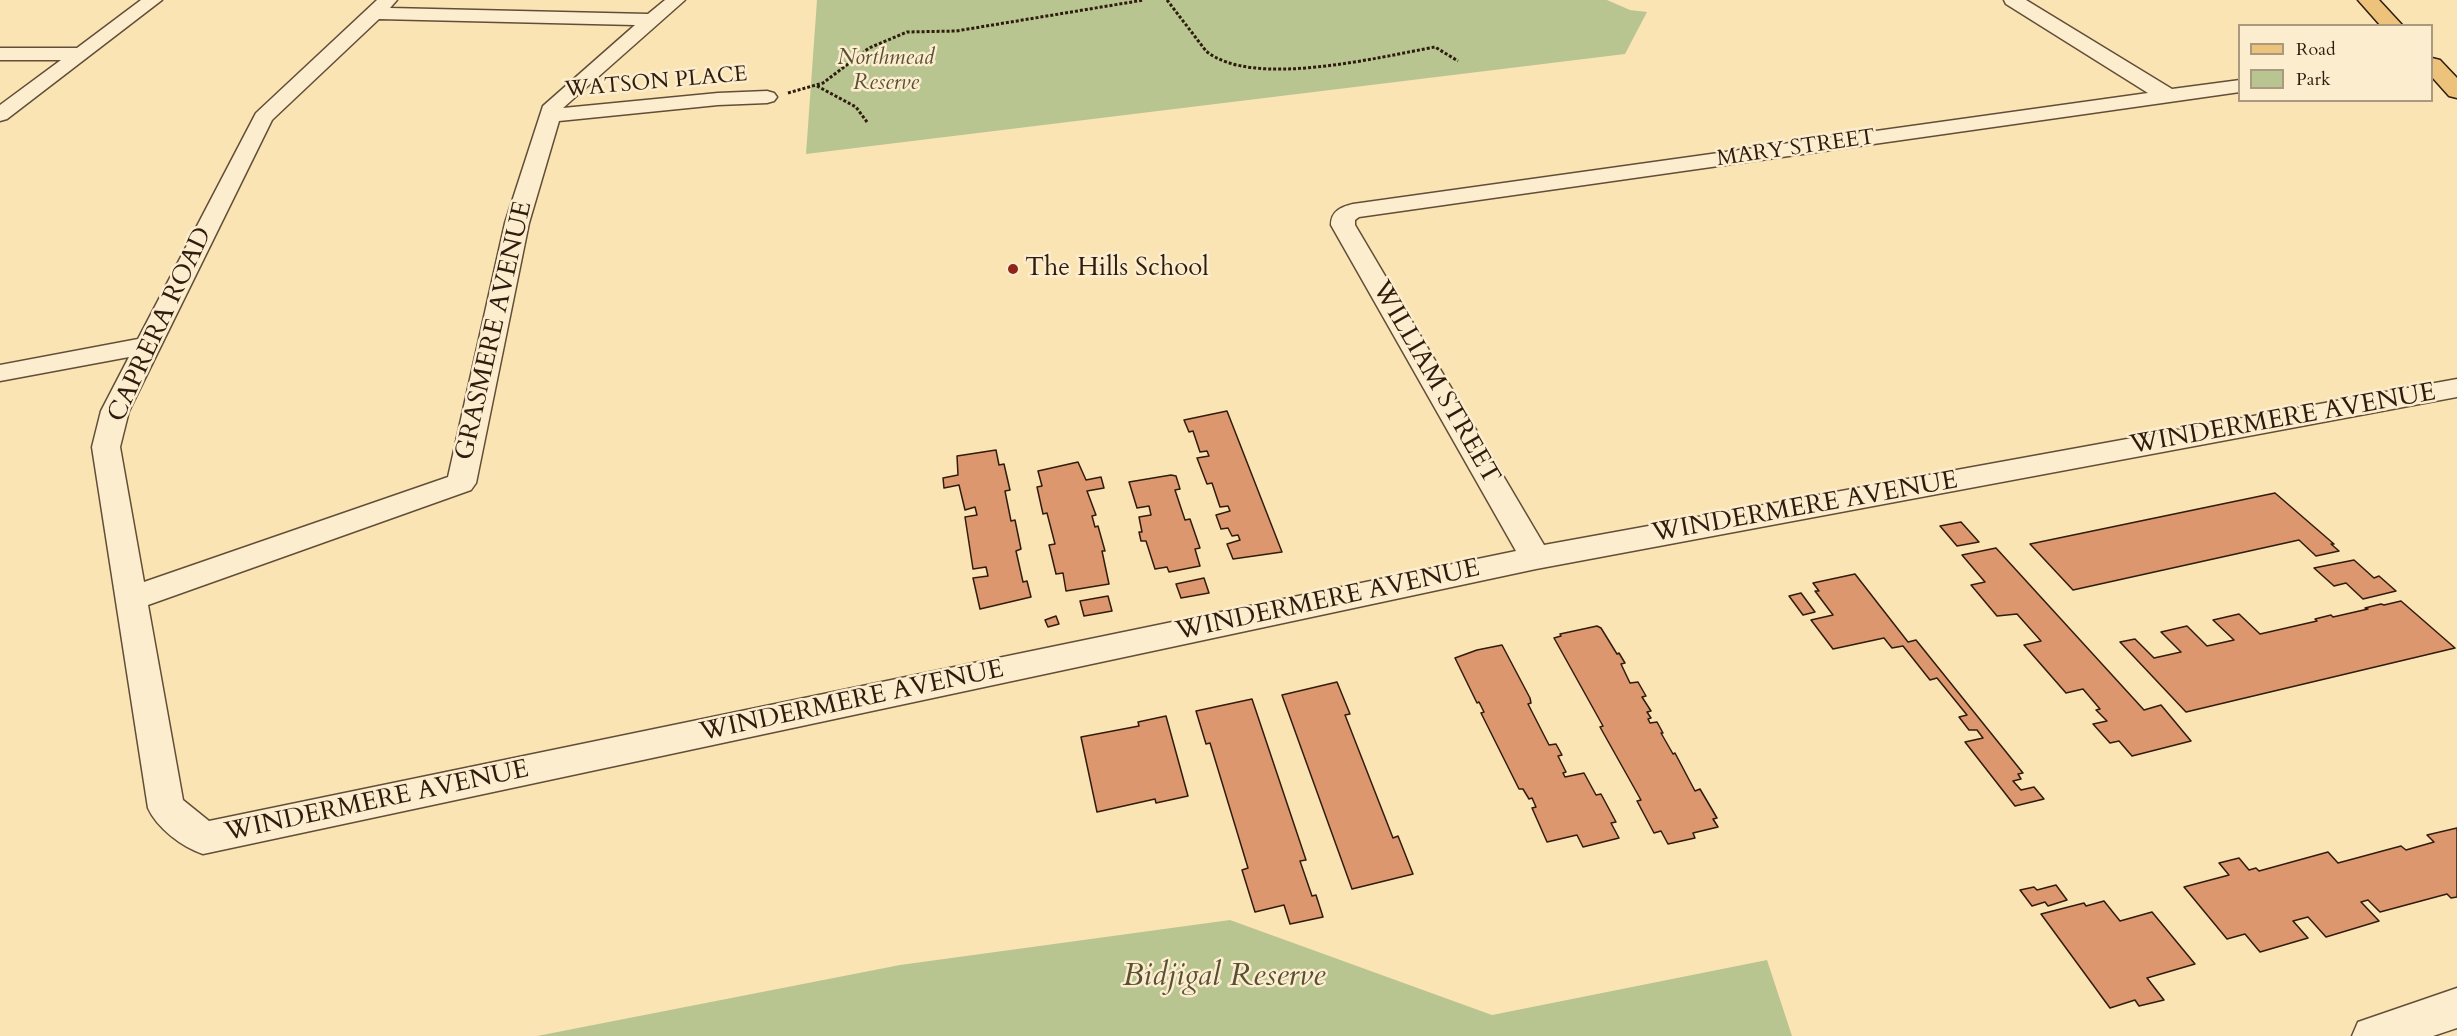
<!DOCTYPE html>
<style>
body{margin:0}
#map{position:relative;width:2457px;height:1036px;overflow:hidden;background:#fae4b4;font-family:Cardo,serif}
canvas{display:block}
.legend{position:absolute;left:2238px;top:24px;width:195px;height:78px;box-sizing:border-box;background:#fcedce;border:2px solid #aa9981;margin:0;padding:8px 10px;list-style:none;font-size:18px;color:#301c0e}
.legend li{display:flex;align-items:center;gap:12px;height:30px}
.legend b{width:30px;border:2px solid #aa9981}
</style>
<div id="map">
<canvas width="2457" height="1036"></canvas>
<ul class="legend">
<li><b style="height:8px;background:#edc27a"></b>Road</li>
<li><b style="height:16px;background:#b9c591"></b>Park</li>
</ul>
</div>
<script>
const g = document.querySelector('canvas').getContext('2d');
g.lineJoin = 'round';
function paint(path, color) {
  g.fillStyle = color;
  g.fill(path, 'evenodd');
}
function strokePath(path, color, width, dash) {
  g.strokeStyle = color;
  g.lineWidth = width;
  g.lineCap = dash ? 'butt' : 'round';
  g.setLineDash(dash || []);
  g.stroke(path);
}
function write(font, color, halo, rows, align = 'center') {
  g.font = font + ' Cardo,serif';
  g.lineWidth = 5;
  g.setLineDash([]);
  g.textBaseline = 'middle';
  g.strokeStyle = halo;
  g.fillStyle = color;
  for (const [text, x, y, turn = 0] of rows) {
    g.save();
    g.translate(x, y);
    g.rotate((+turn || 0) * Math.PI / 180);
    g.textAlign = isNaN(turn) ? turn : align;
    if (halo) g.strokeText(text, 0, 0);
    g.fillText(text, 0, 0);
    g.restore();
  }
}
paint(new Path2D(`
 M817,0H1607L1630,10L1647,12L1625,54L806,154Z
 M1230,920L1492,1015L1767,960L1792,1036H537L900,965Z`), '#b9c591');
const building = new Path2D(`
 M1227,411L1282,552L1233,559L1227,544L1240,540L1238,535L1232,536L1228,528L1221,529L1216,515L1230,511L1228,506L1220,507L1212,483L1207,484L1197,458L1209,456L1207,451L1200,452L1193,431L1189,432L1184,420Z
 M996,450L999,465L1004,464L1010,490L1005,491L1011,521L1015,520L1021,549L1016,551L1023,582L1027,581L1031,597L980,609L973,578L988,576L986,567L973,569L965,517L977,515L975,507L965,510L959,485L944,488L943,478L958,475L957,456Z
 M1078,462L1086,480L1101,477L1104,488L1087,491L1096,515L1092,516L1095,527L1098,526L1105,551H1102L1109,584L1066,591L1063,573L1056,574L1049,545L1055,544L1047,513L1043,514L1037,487L1042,486L1038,471Z
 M1171,475L1176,476L1180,489L1175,490L1185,520L1190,519L1200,548L1195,549L1200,566L1169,572L1167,567L1155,569L1146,541H1141L1139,532H1142L1139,517L1151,515L1149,506L1137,508L1129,482Z
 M2275,493L2334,544H2331L2339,551L2316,556L2299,540L2073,590L2030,544Z
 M1961,522L1979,542L1957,546L1940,526Z
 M1996,548L2144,710L2161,705L2191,741L2132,756L2119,741L2110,743L2093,724L2107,721L2096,710L2100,709L2083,689L2066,693L2024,645L2041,641L2017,614L1997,616L1971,585L1985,582L1962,555Z
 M2354,560L2374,578L2379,576L2396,591L2363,599L2346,583L2334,586L2314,568Z
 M1855,574L1908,642L1916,640L2023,773L2018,774L2021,779L2013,781L2021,790L2034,787L2044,799L2015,806L1965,742L1983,738L1977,730H1969L1959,717L1967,715L1937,678L1930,680L1903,646L1892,648L1884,638L1833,649L1811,620L1833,615L1815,591H1819L1813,583Z
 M1204,578L1209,593L1181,598L1176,584Z
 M1801,593L1815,612L1803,615L1789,596Z
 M1108,596L1112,611L1084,616L1080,601Z
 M2401,601L2455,648L2186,712L2120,642L2135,639L2154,658L2181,652L2161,632L2187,626L2207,646L2234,640L2213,620L2239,614L2260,634L2317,621L2315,619L2331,615L2333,617L2368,609L2365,608L2381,604L2384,605Z
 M1056,616L1059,624L1048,627L1045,620Z
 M1597,626L1601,628L1617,654L1619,653L1625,663L1621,664L1630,683L1638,682L1646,696L1642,697L1651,711L1647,712L1651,718L1648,719L1650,723L1657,722L1663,733H1661L1673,754L1675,753L1695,791L1700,789L1717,818L1713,819L1718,827L1693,833L1695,838L1668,844L1661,831L1654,833L1637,801L1641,800L1600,727L1603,726L1554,638L1561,636L1560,634Z
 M1502,645L1530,698L1531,703L1528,704L1549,745L1556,744L1562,755L1558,756L1566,772L1563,773L1565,777L1584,773L1596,795L1601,794L1616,822L1611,823L1619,838L1583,847L1577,835L1547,842L1532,808L1536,807L1532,798L1529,799L1523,789H1519L1481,713L1484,712L1479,702L1477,703L1455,658L1477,650Z
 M1337,682L1350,714L1345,715L1393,838L1398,836L1413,874L1352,889L1282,695Z
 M1252,699L1306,860L1300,861L1312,896L1316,895L1323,917L1290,924L1284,905L1255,912L1242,870L1248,868L1210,743L1206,744L1196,711Z
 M1166,716L1188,796L1156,803L1155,799L1097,812L1081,737L1139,726L1138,722Z
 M2457,828V897L2451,898L2447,894L2380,912L2368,900L2361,902L2379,921L2326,937L2308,917L2293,921L2308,938L2260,952L2245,934L2227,939L2184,887L2229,875L2219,863L2239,858L2249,870L2256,868L2259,871L2328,852L2338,863L2401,846L2406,850L2434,842L2427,835Z
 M2056,885L2067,900L2048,906L2045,902L2032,906L2020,890L2034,887L2037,890Z
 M2104,901L2120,921L2152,912L2195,964L2147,978L2164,1000L2139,1006L2135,1000L2110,1008L2041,914L2084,903L2086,906Z`);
paint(building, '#dc976e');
strokePath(building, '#301c0e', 1.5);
const street = new Path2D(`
 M141,0H162L7,119L0,121V105L61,60H0V48H77Z
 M377,0H397L390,8L648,14L665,0H685L563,108L718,93L767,91L774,93L777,97L774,101L767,103L718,105L559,121L529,223L476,483L471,490L148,605L183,800L209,821L1516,551L1331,225C1331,211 1341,207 1353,204L2148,93L2006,4L2004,0H2026L2172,89L2240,80V92L1359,217L1355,220V225L1544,545L2457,379V397L1536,569L203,854C182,847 157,828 148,808L92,447L101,411L129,357L0,381V365L138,339L256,113ZM379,19L635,25L543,106L505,223L448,477L144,582L120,447L129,411L272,120Z
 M2457,988V1028L2433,1036H2352L2358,1022Z`);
const primary = new Path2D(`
 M2358,0H2379L2403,26H2381Z
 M2432,58L2440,60L2457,78V98L2449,96L2432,77Z`);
strokePath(street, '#624e38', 3);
strokePath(primary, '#301c0e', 3);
strokePath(new Path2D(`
 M1167,0L1206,51C1252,89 1379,57 1435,47L1458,61
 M817,86L856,107L867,122
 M788,93L823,83L869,48L907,32L956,31L1144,0`), '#301c0e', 3, [3, 2]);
paint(street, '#fcedce');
paint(primary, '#edc27a');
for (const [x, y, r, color] of [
 [1013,269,6,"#8f2418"]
]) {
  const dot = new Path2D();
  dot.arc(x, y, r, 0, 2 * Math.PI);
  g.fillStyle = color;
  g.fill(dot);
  strokePath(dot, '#fcedce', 2);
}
write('italic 22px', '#594f35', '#fcedce', [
 ["Northmead",886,59],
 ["Reserve",886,84]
]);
write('22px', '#301c0e', '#fcedce', [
 ["WATSON PLACE",656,83,-5],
 ["MARY STREET",1796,149,-8]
]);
write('26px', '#301c0e', '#fcedce', [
 ["The Hills School",1025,269]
], 'left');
write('26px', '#301c0e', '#fcedce', [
 ["CAPRERA ROAD",161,325,-65],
 ["GRASMERE AVENUE",495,331,-77],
 ["WILLIAM STREET",1435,383,60],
 ["WINDERMERE AVENUE",2283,420,-10],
 ["WINDERMERE AVENUE",1805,508,-10],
 ["WINDERMERE AVENUE",1328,601,-12],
 ["WINDERMERE AVENUE",852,702,-12],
 ["WINDERMERE AVENUE",377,802,-12]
]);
write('italic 32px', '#594f35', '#fcedce', [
 ["Bidjigal Reserve",1224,978]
]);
</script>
